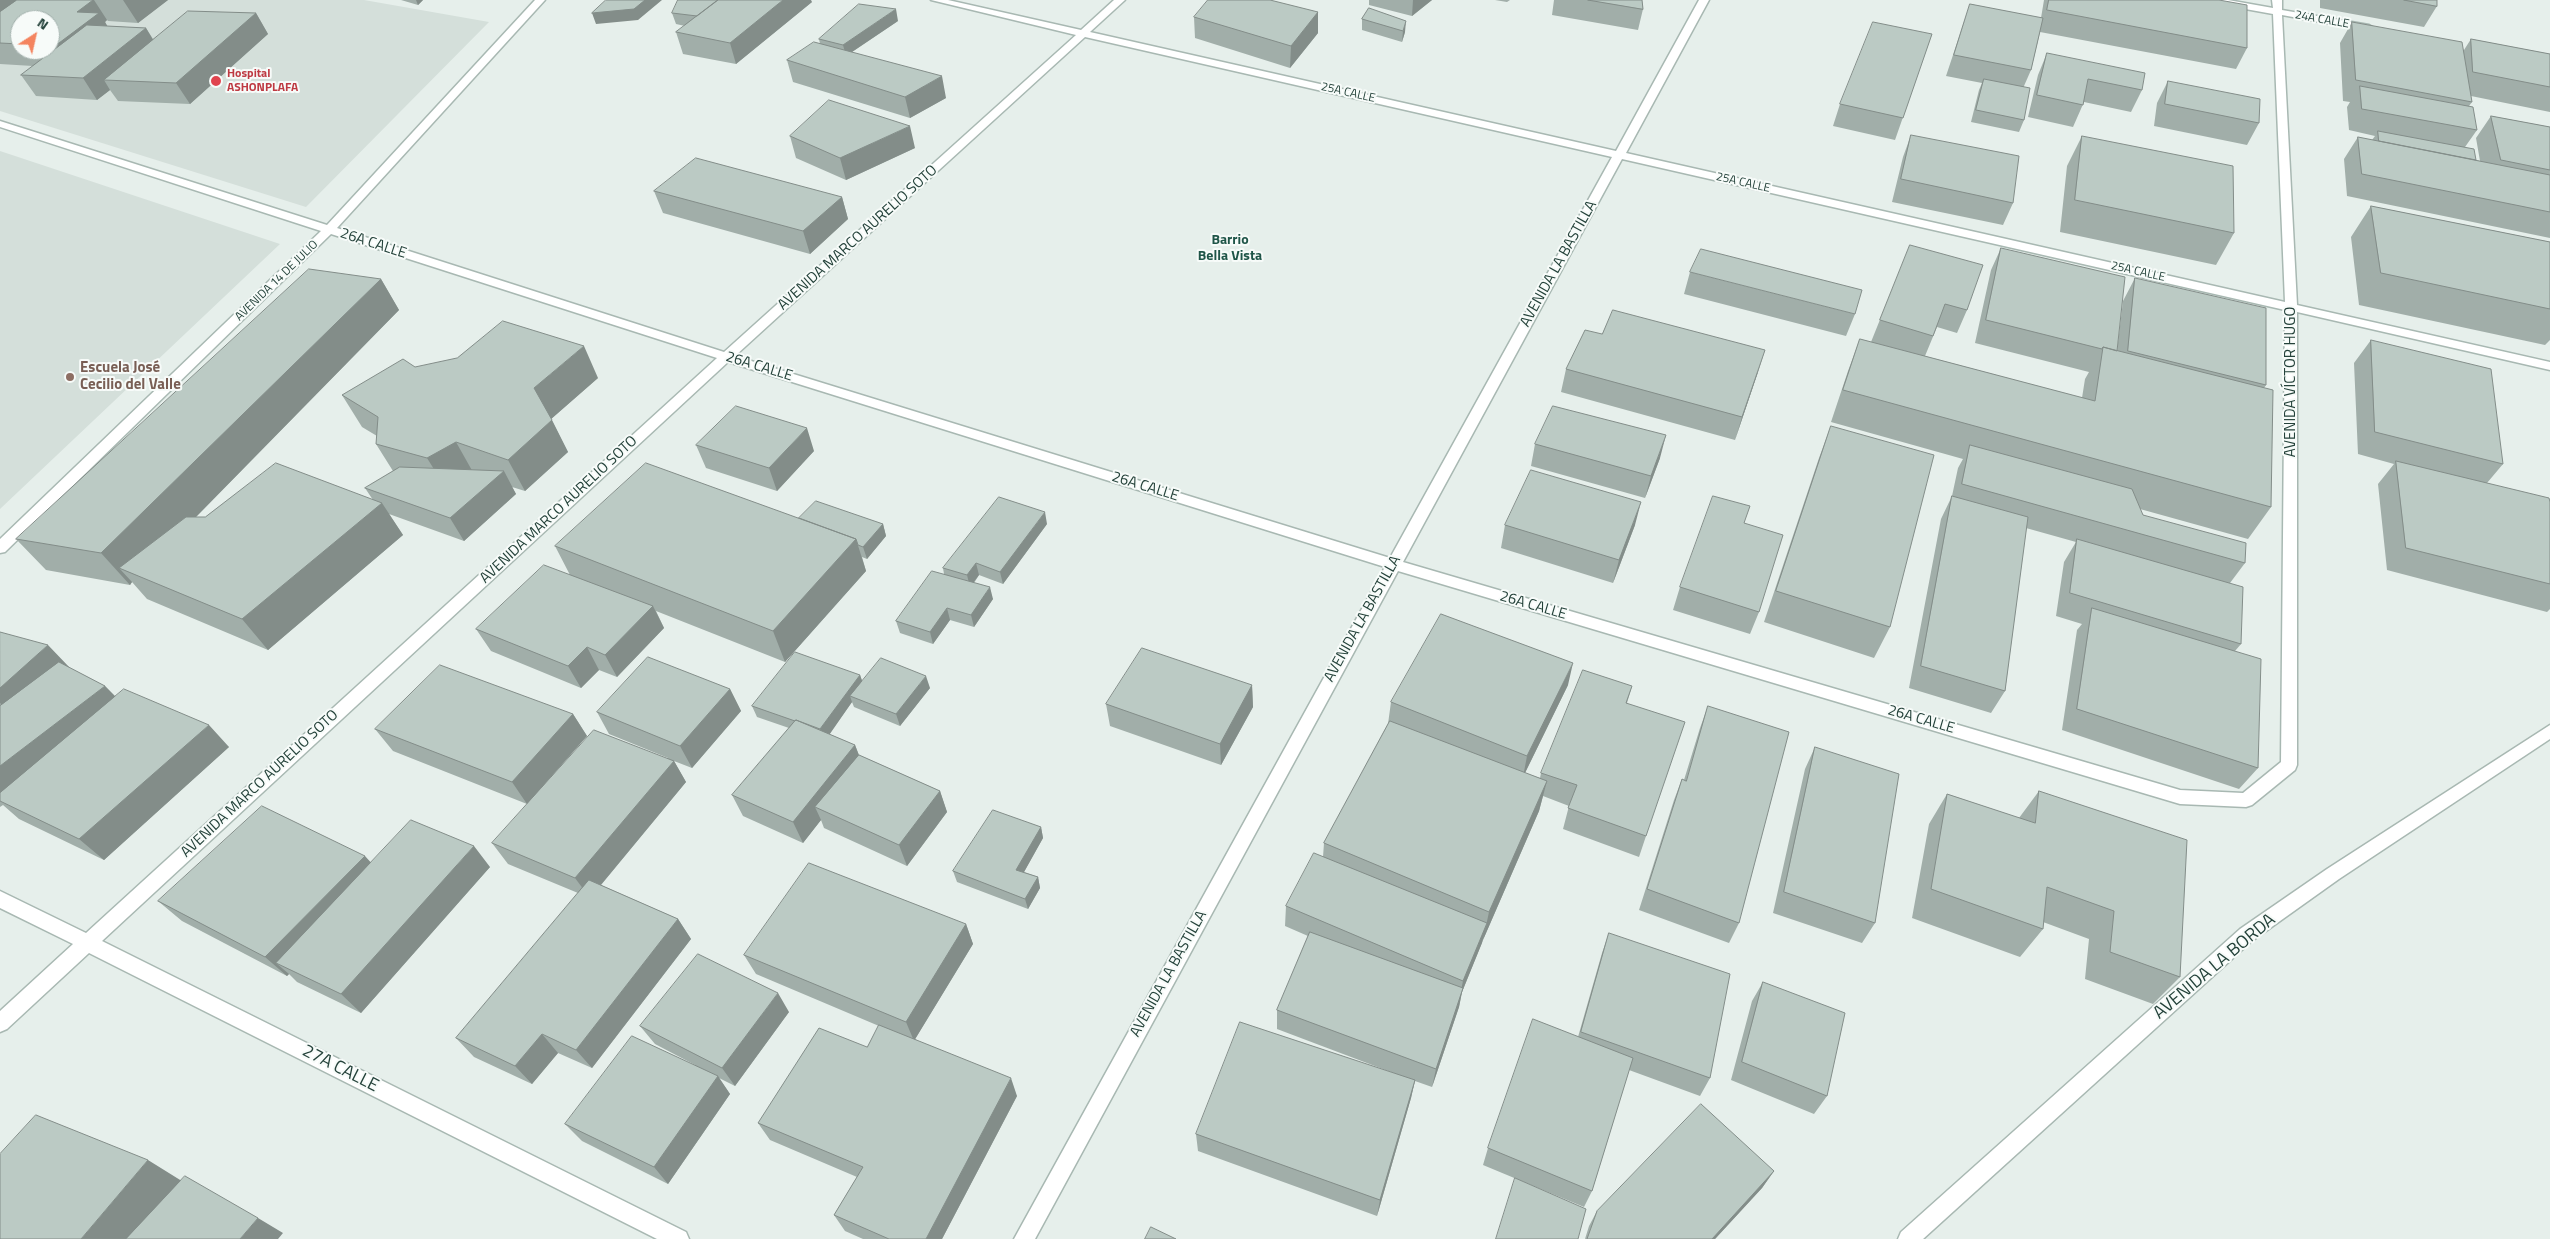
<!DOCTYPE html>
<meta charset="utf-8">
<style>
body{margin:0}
#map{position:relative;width:2550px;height:1239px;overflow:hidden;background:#e6efeb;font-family:"Titillium Web",sans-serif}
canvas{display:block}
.north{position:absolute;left:10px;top:10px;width:50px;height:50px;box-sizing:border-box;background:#f7fbf9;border:1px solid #a3b1ad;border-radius:50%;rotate:35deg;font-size:14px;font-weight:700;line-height:20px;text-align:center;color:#24423a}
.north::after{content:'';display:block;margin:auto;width:18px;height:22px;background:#f4845f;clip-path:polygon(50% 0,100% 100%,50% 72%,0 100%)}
</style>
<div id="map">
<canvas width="2550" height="1239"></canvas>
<div class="north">N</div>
</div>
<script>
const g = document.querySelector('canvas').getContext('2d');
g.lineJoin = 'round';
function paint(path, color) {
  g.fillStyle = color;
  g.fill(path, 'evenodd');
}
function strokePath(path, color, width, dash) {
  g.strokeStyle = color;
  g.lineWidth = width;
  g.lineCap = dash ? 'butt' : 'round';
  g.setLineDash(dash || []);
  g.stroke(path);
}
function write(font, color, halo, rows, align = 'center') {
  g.font = font + ' "Titillium Web",sans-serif';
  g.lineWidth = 4;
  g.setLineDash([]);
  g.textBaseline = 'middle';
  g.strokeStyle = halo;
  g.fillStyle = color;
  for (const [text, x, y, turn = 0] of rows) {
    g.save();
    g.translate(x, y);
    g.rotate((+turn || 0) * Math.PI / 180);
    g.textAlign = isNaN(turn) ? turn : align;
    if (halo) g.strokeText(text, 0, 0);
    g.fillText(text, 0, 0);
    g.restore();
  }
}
paint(new Path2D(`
 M0,0H364L489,22L306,207L0,111ZM20,20H50V50H20Z
 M0,151L280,244L0,509Z`), '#d4dfda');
const minor = new Path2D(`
 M535,0H545L337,228L724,352L1076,35L931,0H948L1081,30L1114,0H1125L1090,32L1616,151L1699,0H1709L1626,153L2285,302L2273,14L2212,3L2207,0H2228L2273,8L2272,0H2282V10L2369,25L2374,28L2369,31L2282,15L2297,305L2550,362V370L2297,312V765L2295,770L2252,805L2246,807L2180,804L1398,571L1035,1239H1014L1385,567L728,362L102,941L686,1232L689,1239H657L89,953L7,1029L0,1032V1011L73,944L0,908V891L86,933L717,358L331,234L5,552L0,553V539L321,231L0,127V121L327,225ZM1085,37L1612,157L1390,558L735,356ZM1622,159L2285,310L2281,762L2243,793L2180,790L1403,562Z
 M2550,725V739L2339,879L2252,941L1923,1239H1898L1901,1232L2240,929L2327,869Z`);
strokePath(minor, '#a8b8b2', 3);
paint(minor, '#fff');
paint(new Path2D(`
 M0,0H168L138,23L108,21L107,20L105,22L107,26L146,28L153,39L256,13L268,34L190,104L118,101L110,90L97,100L36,96L21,75L33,66L0,64ZM20,20H50V50H20Z
 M401,0H423L418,5Z
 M1369,0H1432L1412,16L1369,5Z
 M1495,0H1510L1507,2Z
 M1554,0H1642L1643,9L1638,30L1552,15Z
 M2044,0H2219L2247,48L2236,69L2040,32L2031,70L2024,86V120L2019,132L1971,122L1979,90L1982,83L1946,76L1970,4L2041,18Z
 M2320,0H2437V6L2424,27L2320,8Z
 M812,2L736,64L683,54L676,32L685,26L676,24L672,13Z
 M1369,8L1405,32L1402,42L1362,30V19Z
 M1318,12V33L1290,68L1195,38L1194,17Z
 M898,21L852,52L946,98L910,118L793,82L787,60L820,44L819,39Z
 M2352,22L2464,50L2471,39L2550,54V112L2471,96L2472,102L2469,106L2477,130L2465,147L2476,160L2480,161L2476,138L2491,116L2550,127V238L2347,196L2344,159L2358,137L2372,140L2375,136L2349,130L2347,107L2350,102L2343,101L2340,43Z
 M1932,34L1895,140L1833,126L1840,104Z
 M2047,53L2142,90L2131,112L2084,102L2073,127L2028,117L2038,75Z
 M2168,81L2259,123L2247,145L2154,126L2157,103Z
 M1911,135L2013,203L2003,225L1892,202L1903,157Z
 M790,136L915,148L846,180L796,158Z
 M2082,136L2234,233L2216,265L2060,232L2067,166Z
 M654,191L842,197L848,219L810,254L663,213Z
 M2371,206L2550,242V340L2545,345L2359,305L2351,237Z
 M1910,245L1967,310L1957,333L1937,327L1925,356L2082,398L2085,379L2089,372L1975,343L1991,270L2001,248L2117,351L2123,301L2135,278L2266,385L2264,388L2271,507L2248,539L2140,509L2143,515L2245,563L2230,583L2241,644L2235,651L2258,768L2239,789L2062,730L2077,630L2082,624L2056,616L2064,562L2076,542L2026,528L2005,691L1991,713L1909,688L1941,519L1952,496L1958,468L1963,459L1831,422L1848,371L1860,339L1871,342Z
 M1690,272L1855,314L1846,336L1684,294Z
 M381,279L399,310L196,517H205L373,500L365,488L393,471L376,444L377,436L362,427L342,395L415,367L598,378L551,419L568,452L525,491L512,487L516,494L464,541L389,514L403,535L268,650L147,599L132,582L130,585L46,570L16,539Z
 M2371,340L2503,464L2487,483L2550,502V609L2547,612L2387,570L2378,484L2394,464L2358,454L2354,363Z
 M1566,369L1758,372L1735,440L1561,392Z
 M1831,426L1890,627L1874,658L1764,622L1819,458Z
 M1535,444L1660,458L1645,498L1531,466Z
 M696,445L814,451L777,491L706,468Z
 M799,518L883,524L886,536L867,559L862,557L866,571L785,662L656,611L664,628L617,677L599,670L581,688L491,651L476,629L570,575L555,546Z
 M1744,523L1759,612L1750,634L1673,610L1680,587Z
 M1047,524L1003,584L979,575L974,583L993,599L974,627L950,620L933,644L900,633L896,621L944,574L943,568Z
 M1505,525H1635L1613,583L1501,548Z
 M0,632L105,686L115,697L229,747L104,860L19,819L3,805L0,807Z
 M860,675L862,681L930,688L900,726L854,707L852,702L829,734L855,745L859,755L940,791L947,812L907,866L824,828L821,820L803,843L743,816L732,795L789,728L757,717L752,706Z
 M1252,685L1253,707L1221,765L1110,726L1106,704Z
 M1568,685L1525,773L1540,778L1541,773L1632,686L1627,703L1646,836L1639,857L1563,829L1569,806L1543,796L1539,811L1483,940L1462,992L1459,1007L1432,1087L1415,1081L1411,1098L1377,1216L1198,1151L1196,1134L1396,1074L1277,1029V1010L1308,936L1285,926L1286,906L1323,857L1324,843L1388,724L1391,702Z
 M730,689L741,711L692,768L674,761L686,782L601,885L678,919L691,939L592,1068L558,1053L532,1084L474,1057L456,1038L578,893L508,864L492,843L668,758L609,734L597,712Z
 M1708,706L1739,923L1729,943L1639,910L1674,800L1682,779L1684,780L1700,728Z
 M573,714L587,736L527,804L393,751L375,729Z
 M1815,747L1875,923L1862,943L1773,913L1805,769Z
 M2039,791L2180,977L2153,1004L2085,979L2089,939L2043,922V929L2020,957L1912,918L1929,824L1947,794L2019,818Z
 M1041,827L1043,838L1024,872L1038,877L1040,888L1028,909L957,882L953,871Z
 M371,862L490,867L361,1013L297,982L289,974L287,976L182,921L158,901Z
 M966,924L973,944L915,1039L1017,1096L942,1239H863L845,1231L834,1215L857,1177L770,1140L758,1123L867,1047L879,1026L756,974L744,955Z
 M1609,933L1710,1078L1700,1096L1629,1070L1592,1191L1584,1207L1483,1165L1488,1148L1578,1037L1602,953Z
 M1763,982L1827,1096L1814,1114L1731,1080L1752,1001Z
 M789,1012L735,1086L719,1078L730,1094L668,1184L582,1141L565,1124L695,1065L655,1044L640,1026Z
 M1774,1171L1762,1188L1715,1239H1585L1589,1226L1597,1211Z`), '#a1aea9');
paint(new Path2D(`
 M0,0H58L0,41Z
 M93,0H94L107,20L105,22L112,34L69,68L55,46L77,12Z
 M123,0H168L138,23Z
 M416,0H423L418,5Z
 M645,0H662L638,20L596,24L592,13Z
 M783,0H811L812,2L736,64L730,43Z
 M1413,0H1432L1412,16Z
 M896,9L898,21L846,56L843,45Z
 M1318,12V33L1290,68L1291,46Z
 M256,13L268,34L190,104L176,83Z
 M1406,21L1405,32L1402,42L1403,31Z
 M146,28L159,50L104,80L110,90L97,100L83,78Z
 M942,76L946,98L910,118L905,97Z
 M910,126L915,148L846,180L840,158Z
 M842,197L848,219L810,254L803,231Z
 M381,279L399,310L138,576L119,568L132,582L130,585L101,553Z
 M584,346L598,378L550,420L534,388Z
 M1765,350L1758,372L1735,440L1742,417Z
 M552,420L568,452L525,491L508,460Z
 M807,428L814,451L777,491L769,468Z
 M1666,435L1660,458L1645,498L1651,476Z
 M456,442L474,474L447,490L427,458Z
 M504,471L516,494L464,541L450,518Z
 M1641,502L1635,525L1613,583L1619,560Z
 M382,503L403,535L268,650L242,619Z
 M1045,512L1047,524L1003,584L1000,572Z
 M883,524L886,536L867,559L863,547Z
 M856,539L866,571L785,662L773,631Z
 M976,563L979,575L970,587L967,575Z
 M990,587L993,599L974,627L971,615Z
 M653,606L664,628L617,677L605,655Z
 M947,608L950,620L933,644L930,632Z
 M48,645L70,668L16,717L0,703V688Z
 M587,647L599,670L581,688L568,666Z
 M1573,663L1568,685L1523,777L1527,756Z
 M860,675L864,686L850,696L852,702L825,741L820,729Z
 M926,676L930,688L900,726L896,714Z
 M1252,685L1253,707L1221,765L1220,744Z
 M105,686L127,708L0,801V766Z
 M730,689L741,711L692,768L680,746Z
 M573,714L587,736L527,804L512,782Z
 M209,725L229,747L104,860L79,839Z
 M855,745L863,766L815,807L821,820L803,843L793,822Z
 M674,761L686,782L590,898L575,878Z
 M1547,781L1539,811L1483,940L1489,912Z
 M940,791L947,812L907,866L899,845Z
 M1041,827L1043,838L1019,881L1016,870Z
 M474,846L490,867L361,1013L341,994Z
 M365,856L384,877L276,963L289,974L287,976L265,957Z
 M1038,877L1040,888L1028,909L1025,899Z
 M678,919L691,939L592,1068L576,1050Z
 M1487,923L1482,943L1462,992L1459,1007L1432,1087L1436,1069L1459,1000L1463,981Z
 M966,924L973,944L914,1041L906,1022Z
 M778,993L789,1012L735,1086L722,1068Z
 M542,1034L558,1053L532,1084L515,1066Z
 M718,1076L730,1094L668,1184L654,1167Z
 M1011,1078L1017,1096L942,1239H926Z
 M1415,1080L1411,1098L1377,1216L1380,1200Z
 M148,1160L185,1183L140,1239H81Z
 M1774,1171L1762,1188L1715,1239H1712Z
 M258,1218L283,1233L278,1239H240Z`), '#838d89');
const building = new Path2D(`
 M17,0H93L77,12L99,13L55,46H50V20H20V44L0,43V12Z
 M606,0H645L634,9L592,13Z
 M678,0H718L697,16L672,13Z
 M718,0H783L730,43L676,32Z
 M1208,0H1270L1318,12L1291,46L1194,17Z
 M1588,0H1642L1643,9Z
 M2049,0H2219L2247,5V48L2047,10Z
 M2404,0H2437V6Z
 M859,4L896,9L843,45L819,39Z
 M1970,4L2043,18L2031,70L1954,55Z
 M1369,8L1406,21L1403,31L1362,19Z
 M188,11L256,13L176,83L104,80Z
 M1873,22L1932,34L1903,118L1840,104Z
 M2352,22L2462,42L2472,102L2356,80Z
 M87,25L146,28L83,78L21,75Z
 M2471,39L2550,54V87L2473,72Z
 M814,42L942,76L905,97L787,60Z
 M2047,53L2145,73L2142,90L2088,79L2083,105L2037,95Z
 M1984,79L2030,88L2024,120L1976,110Z
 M2168,81L2260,99L2259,123L2165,104Z
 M2360,86L2473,107L2477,130L2362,109Z
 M829,100L910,126L840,158L790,136Z
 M2491,116L2550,127V170L2501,160Z
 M2378,131L2474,149L2476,160L2379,141Z
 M1911,135L2019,156L2013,203L1901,179Z
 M2082,136L2233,166L2234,233L2075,200Z
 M2358,137L2550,175V212L2362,174Z
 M696,158L842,197L803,231L654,191Z
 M2371,206L2550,242V309L2381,273Z
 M1910,245L1983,265L1967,310L1945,304L1933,336L1880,320Z
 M2001,248L2125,277L2117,351L2103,347L2102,349L1986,320Z
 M1701,249L1862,290L1855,314L1690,272Z
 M309,269L381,279L101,553L16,539Z
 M2135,278L2266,308V385L2128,351Z
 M1613,310L1765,350L1742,417L1566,369L1585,330L1602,334Z
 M503,321L584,346L534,388L552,420L508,460L456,442L427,458L376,444L378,417L342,395L403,359L415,367L457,358Z
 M1860,339L2095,401L2103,347L2273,390L2271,507L1843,390Z
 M2371,340L2491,369L2503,464L2375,432Z
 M736,406L807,428L769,468L696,445Z
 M1553,406L1666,435L1651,476L1535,444Z
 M1831,426L1934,455L1890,627L1776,591Z
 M1970,445L2132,489L2143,515L2246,543L2245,563L1962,484Z
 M2396,461L2549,498L2550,502V584L2406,548Z
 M276,463L382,503L242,619L119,568L186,517H205Z
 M646,463L856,539L773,631L555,546Z
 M400,467L504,471L450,518L365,488Z
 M1531,470L1641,502L1619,560L1505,525Z
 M1713,496L1750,506L1744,523L1783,535L1759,612L1680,587Z
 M1952,496L2028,517L2005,691L1921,666Z
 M999,497L1045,512L1000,572L976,563L967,575L943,568Z
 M816,501L883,524L863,547L858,545L856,539L799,518Z
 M2077,539L2243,587L2241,644L2070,593Z
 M544,565L653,606L605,655L587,647L568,666L476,629Z
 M932,571L990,587L971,615L947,608L930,632L896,621Z
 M2092,608L2261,659L2258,768L2077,709Z
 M1441,614L1573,663L1527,756L1391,702Z
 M0,632L48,645L0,688Z
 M1142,648L1252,685L1220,744L1106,704Z
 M795,652L860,675L820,729L796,720L795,721L752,706Z
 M648,657L730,689L680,746L597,712Z
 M881,658L926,676L896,714L850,696Z
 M59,662L105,686L0,766V706Z
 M440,665L573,714L512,782L375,729Z
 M1583,670L1632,686L1626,703L1685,722L1646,836L1568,808L1577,785L1541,773Z
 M124,689L209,725L79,839L0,801V793Z
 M1708,706L1789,732L1739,923L1647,889L1682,779L1686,781Z
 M796,720L855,745L793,822L732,795Z
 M1390,721L1547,781L1489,912L1324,843Z
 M594,730L674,761L575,878L492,843Z
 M1815,747L1899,774L1875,923L1784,892Z
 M859,755L940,791L899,845L815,807Z
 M2039,791L2187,840L2180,977L2110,952L2114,911L2047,887L2043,929L1931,889L1947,794L2035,823Z
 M262,806L365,856L265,957L158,901Z
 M993,810L1041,827L1016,870L1038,877L1025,899L953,871Z
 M411,820L474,846L341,994L276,963Z
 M1314,853L1487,923L1463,981L1286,906Z
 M809,863L966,924L906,1022L744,955Z
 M589,880L678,919L576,1050L542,1034L515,1066L456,1038Z
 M1310,932L1463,988L1436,1069L1277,1010Z
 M1609,933L1730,974L1710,1078L1581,1032Z
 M698,954L778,993L722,1068L640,1026Z
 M1763,982L1845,1013L1827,1096L1742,1062Z
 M1533,1019L1633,1058L1592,1191L1488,1148Z
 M1240,1022L1415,1080L1380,1200L1196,1134Z
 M879,1025L1011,1078L926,1239H889L834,1215L863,1167L758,1123L819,1028L867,1047Z
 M632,1036L718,1076L654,1167L565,1124Z
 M1701,1104L1774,1171L1712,1239H1587L1597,1211Z
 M36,1115L148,1160L81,1239H0V1154Z
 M185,1176L258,1218L240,1239H126Z
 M1515,1178L1586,1209L1578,1239H1496Z
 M1151,1227L1176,1239H1145Z`);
paint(building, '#bbcac4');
strokePath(building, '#838d89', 1);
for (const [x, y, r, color] of [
 [216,81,6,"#e0444e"],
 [70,377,5,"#8d6e63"]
]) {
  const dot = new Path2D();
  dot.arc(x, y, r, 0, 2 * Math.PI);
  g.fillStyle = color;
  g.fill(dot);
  strokePath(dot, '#f7fbf9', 2);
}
write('12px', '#24423a', '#f7fbf9', [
 ["24A CALLE",2322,20,10],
 ["25A CALLE",1348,93,13],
 ["25A CALLE",1743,183,13],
 ["25A CALLE",2138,272,13],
 ["AVENIDA 14 DE JULIO",277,281,-44]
]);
write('bold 12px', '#be3a42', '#f7fbf9', [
 ["Hospital",227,74],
 ["ASHONPLAFA",227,88]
], 'left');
write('bold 14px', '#1f5548', '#f7fbf9', [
 ["Barrio",1230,241],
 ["Bella Vista",1230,257]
]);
write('15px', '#24423a', '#f7fbf9', [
 ["AVENIDA MARCO AURELIO SOTO",858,238,-42],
 ["26A CALLE",373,244,18],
 ["AVENIDA LA BASTILLA",1559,264,-61],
 ["26A CALLE",759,367,17],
 ["AVENIDA VÍCTOR HUGO",2291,382,-90],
 ["26A CALLE",1145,487,17],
 ["AVENIDA MARCO AURELIO SOTO",559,510,-43],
 ["26A CALLE",1533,606,16],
 ["AVENIDA LA BASTILLA",1363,619,-61],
 ["26A CALLE",1921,720,16],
 ["AVENIDA MARCO AURELIO SOTO",260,784,-43],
 ["AVENIDA LA BASTILLA",1169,974,-61]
]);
write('bold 15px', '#785e54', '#f7fbf9', [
 ["Escuela José",80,368],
 ["Cecilio del Valle",80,385]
], 'left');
write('18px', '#24423a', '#f7fbf9', [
 ["AVENIDA LA BORDA",2215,967,-40],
 ["27A CALLE",340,1069,27]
]);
</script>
